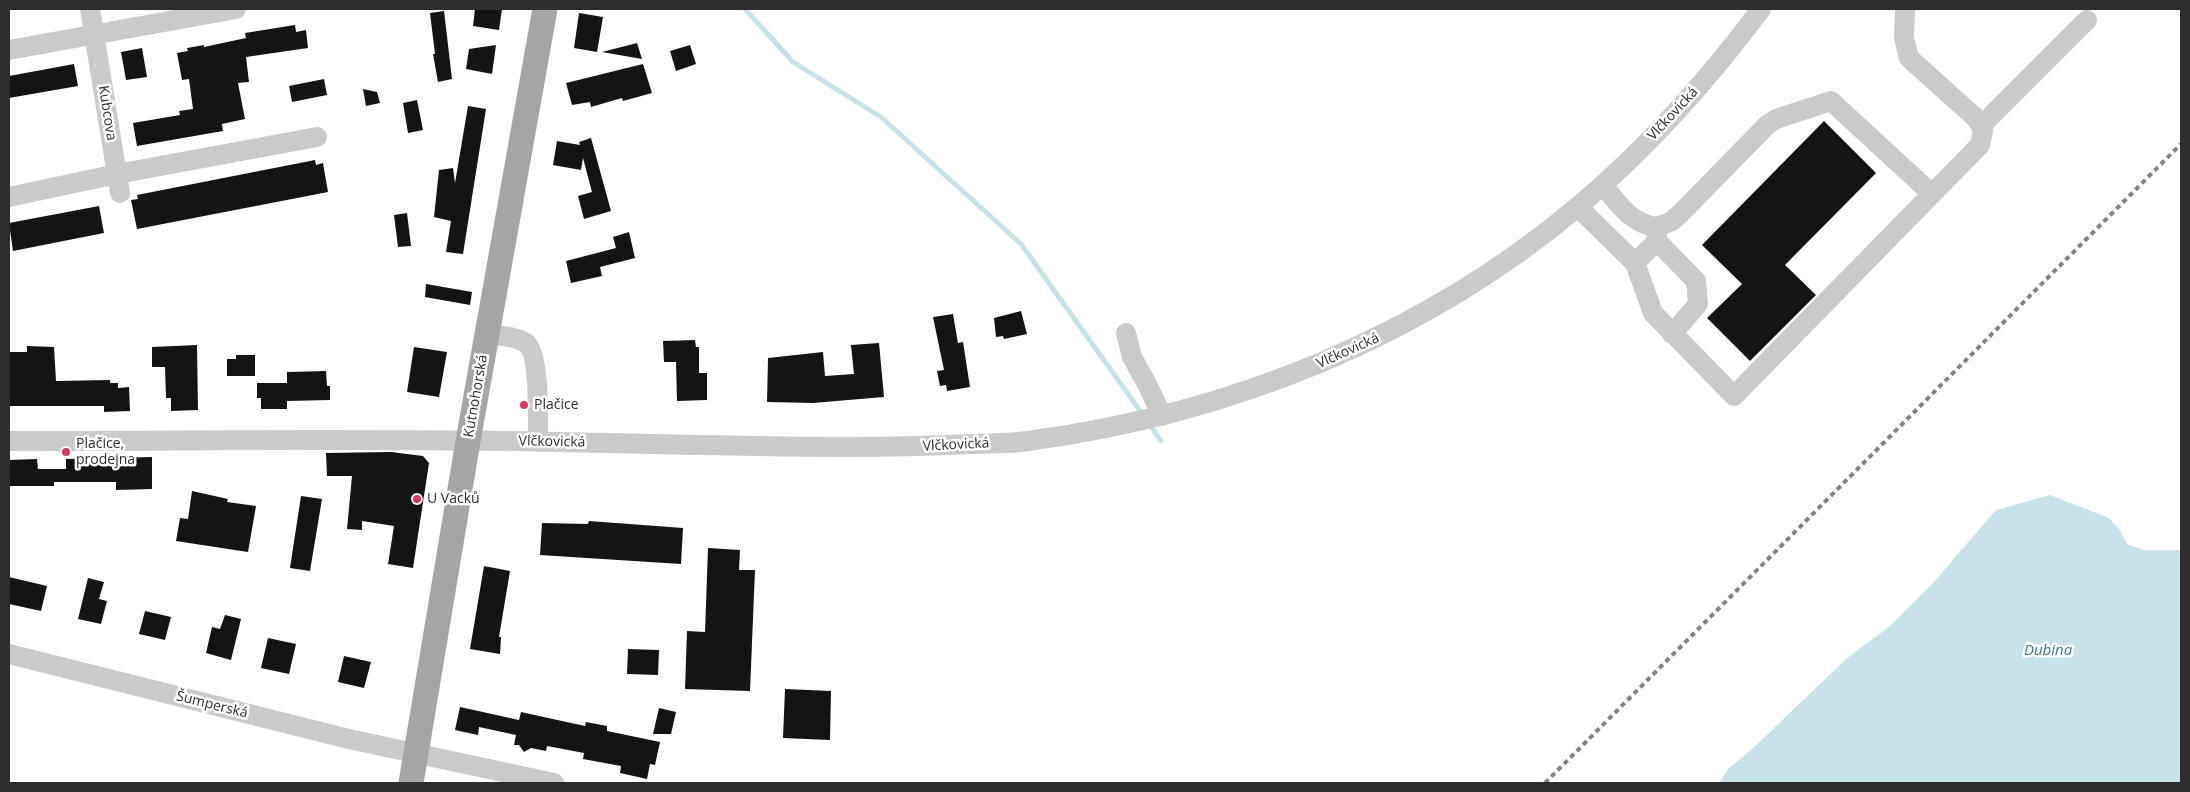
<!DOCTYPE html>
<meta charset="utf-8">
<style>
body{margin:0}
#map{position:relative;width:2190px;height:792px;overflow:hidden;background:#fff;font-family:"Open Sans",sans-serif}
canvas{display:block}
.frame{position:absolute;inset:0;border:10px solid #2d2d2d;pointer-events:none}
</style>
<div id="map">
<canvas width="2190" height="792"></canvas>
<div class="frame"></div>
</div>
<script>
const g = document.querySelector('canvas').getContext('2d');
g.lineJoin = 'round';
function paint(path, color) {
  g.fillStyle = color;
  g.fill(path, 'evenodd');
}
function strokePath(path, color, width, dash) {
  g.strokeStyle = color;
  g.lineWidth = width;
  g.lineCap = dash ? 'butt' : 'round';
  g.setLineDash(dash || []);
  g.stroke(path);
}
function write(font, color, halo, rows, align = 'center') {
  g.font = font + ' "Open Sans",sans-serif';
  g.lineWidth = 5;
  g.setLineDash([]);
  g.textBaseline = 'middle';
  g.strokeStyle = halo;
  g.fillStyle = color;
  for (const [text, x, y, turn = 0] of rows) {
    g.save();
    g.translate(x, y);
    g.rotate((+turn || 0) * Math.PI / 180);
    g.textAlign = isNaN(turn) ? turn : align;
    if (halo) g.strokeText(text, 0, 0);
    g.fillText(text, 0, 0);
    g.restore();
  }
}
paint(new Path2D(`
 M2050,495L2109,518L2119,529L2127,544L2144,550H2181V783H1719L1728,769L1750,751L1846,659L1890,626L1932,584L1996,510Z`), '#c8e2e9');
strokePath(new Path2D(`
 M745,9L793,62L881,117L1021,244L1143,415
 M1148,422L1161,441`), '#c8e2e9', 5);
paint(new Path2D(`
 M475,9H502L499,30L473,26Z
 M444,11L452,79L438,82L433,54H435L430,13Z
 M579,13L603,17L597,52L574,48Z
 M295,25L296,32L306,30L308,48L246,57L249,82L238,83L245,119L222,124L223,131L137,146L133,123L180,115L179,111L193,109L189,79L182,80L177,53L188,51L187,48L204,45V47L246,38L245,33Z
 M637,43L642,59L602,52Z
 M496,45L492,74L466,69L469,49Z
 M690,45L696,64L676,71L670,51Z
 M142,48L147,77L126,80L121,52Z
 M74,64L78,86L9,98V76Z
 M643,64L652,93L623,101L622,98L591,107L590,102L572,105L566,83Z
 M324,79L327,95L292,102L289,86Z
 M363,89L377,92L380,103L366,106Z
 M417,100L423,130L408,133L403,103Z
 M468,106L486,109L463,254L446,252L451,221L434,217L439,170L453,168L455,183Z
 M1824,121L1876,173L1785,265L1816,295L1750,361L1707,318L1742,284L1702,245Z
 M591,138L611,211L584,219L578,196L592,192L583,158L581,170L553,165L557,141L580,145L579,142Z
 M315,160L316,165L323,163L328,192L137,229L131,200L138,199L137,195Z
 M99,206L104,233L13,251L9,223Z
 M407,213L411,246L398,247L394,215Z
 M629,232L635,258L600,267L602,276L571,283L566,261L616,248L613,237Z
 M426,284L472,292L470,305L425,297Z
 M1021,311L1027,334L1004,339L1003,336L996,337L994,318Z
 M953,314L958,343L963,342L970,387L947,391L946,385L940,386L937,371L944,370L933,317Z
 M695,340L696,347H699V373H707V400L677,401L676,362H664L663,341Z
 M879,343L884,397L813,403L767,402L768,358L823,352L825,376L854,374L851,345Z
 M197,345L198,410L171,411V398H166L165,367H152V347Z
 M27,346L54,347L56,381L110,380V383H118V388L129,387L130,411L104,412V406H9V352H27Z
 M414,347L447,352L439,397L407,392Z
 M236,355H255V376H227V359H236Z
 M326,371L327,386H330V400L287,401V409H261V398H257V383H287V372Z
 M391,452L423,456L429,463L413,568L388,564L394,526L362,521V530L347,529L352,476H327L326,453Z
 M152,457V489L116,490V482H54V486H9V460L37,459L38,469H66V459Z
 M192,491L228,499L227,502L256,506L248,552L176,541L180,518L188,519Z
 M301,496L322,499L310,571L290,568Z
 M589,521L683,528L681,564L540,555L542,523L588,524Z
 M708,548L740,550L739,570H755L750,691L685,689L687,631L705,632Z
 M484,566L510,571L499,637H501L500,654L470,649Z
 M9,577L47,586L41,611L9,604Z
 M88,578L104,582L99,599L107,601L101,624L78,619Z
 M145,611L171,617L165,640L139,634Z
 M225,615L241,619L231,660L206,653L212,627L220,629Z
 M268,638L296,644L289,674L261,668Z
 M628,649L659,650L658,675L627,674Z
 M344,656L371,662L364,688L338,682Z
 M785,689L831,691L830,740L783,738Z
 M460,707L519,720L521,712L585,726L586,722L607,726V731L660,742L655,765L650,764L647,779L620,773L621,766L583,759L584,753L547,746L546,751L531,748L524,752L519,745H514L516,735L479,727L478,735L455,730Z
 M659,708L676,712L671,734H653Z`), '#141414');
strokePath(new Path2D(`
 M90,9L120,193
 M1905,9L1904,38L1909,58L1978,120L1983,131L1980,145L1932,194
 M9,50L236,9
 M1981,126L2087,20
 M1603,185C1618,204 1632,224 1657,227
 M9,197L117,174L317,137
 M1578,207L1635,263L1657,241V227L1672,221L1681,213L1767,125L1776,119L1831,101L1932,194L1734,396L1653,313L1635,263
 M1657,241L1696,281L1698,304L1672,334
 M1126,333L1132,357L1148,386L1162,416
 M488,334C499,336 516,336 526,343C540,353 538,423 538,442
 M9,441C193,441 377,438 561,442C656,444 752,447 847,447C888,447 929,446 971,444C990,443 1009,444 1028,441C1230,414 1424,337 1581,204C1648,147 1708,80 1761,9
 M9,654L349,739L554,783`), '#cacaca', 20);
strokePath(new Path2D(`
 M411,783L468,441L545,9`), '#a5a5a5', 25);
strokePath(new Path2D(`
 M1545,783L2181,144`), '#828282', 4, [5, 4]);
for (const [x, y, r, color] of [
 [524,405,5,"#da3960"],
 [66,452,5,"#da3960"],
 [417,499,5,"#da3960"]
]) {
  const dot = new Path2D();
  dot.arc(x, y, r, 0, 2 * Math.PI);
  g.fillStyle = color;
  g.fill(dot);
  strokePath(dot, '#fff', 2);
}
write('14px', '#2d2d2d', '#fff', [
 ["Kubcova",107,113,81],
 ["Vlčkovická",1673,114,-47],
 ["Vlčkovická",1348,351,-24],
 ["Kutnohorská",476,396,-80],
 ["Vlčkovická",552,442,1],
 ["Vlčkovická",956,445,-3],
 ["Šumperská",212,705,14]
]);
write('14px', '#2d2d2d', '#fff', [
 ["Plačice",534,405],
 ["Plačice,",76,444],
 ["prodejna",76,460],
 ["U Vacků",427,499]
], 'left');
write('italic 15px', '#407a8a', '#fff', [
 ["Dubina",2048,651]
]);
</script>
